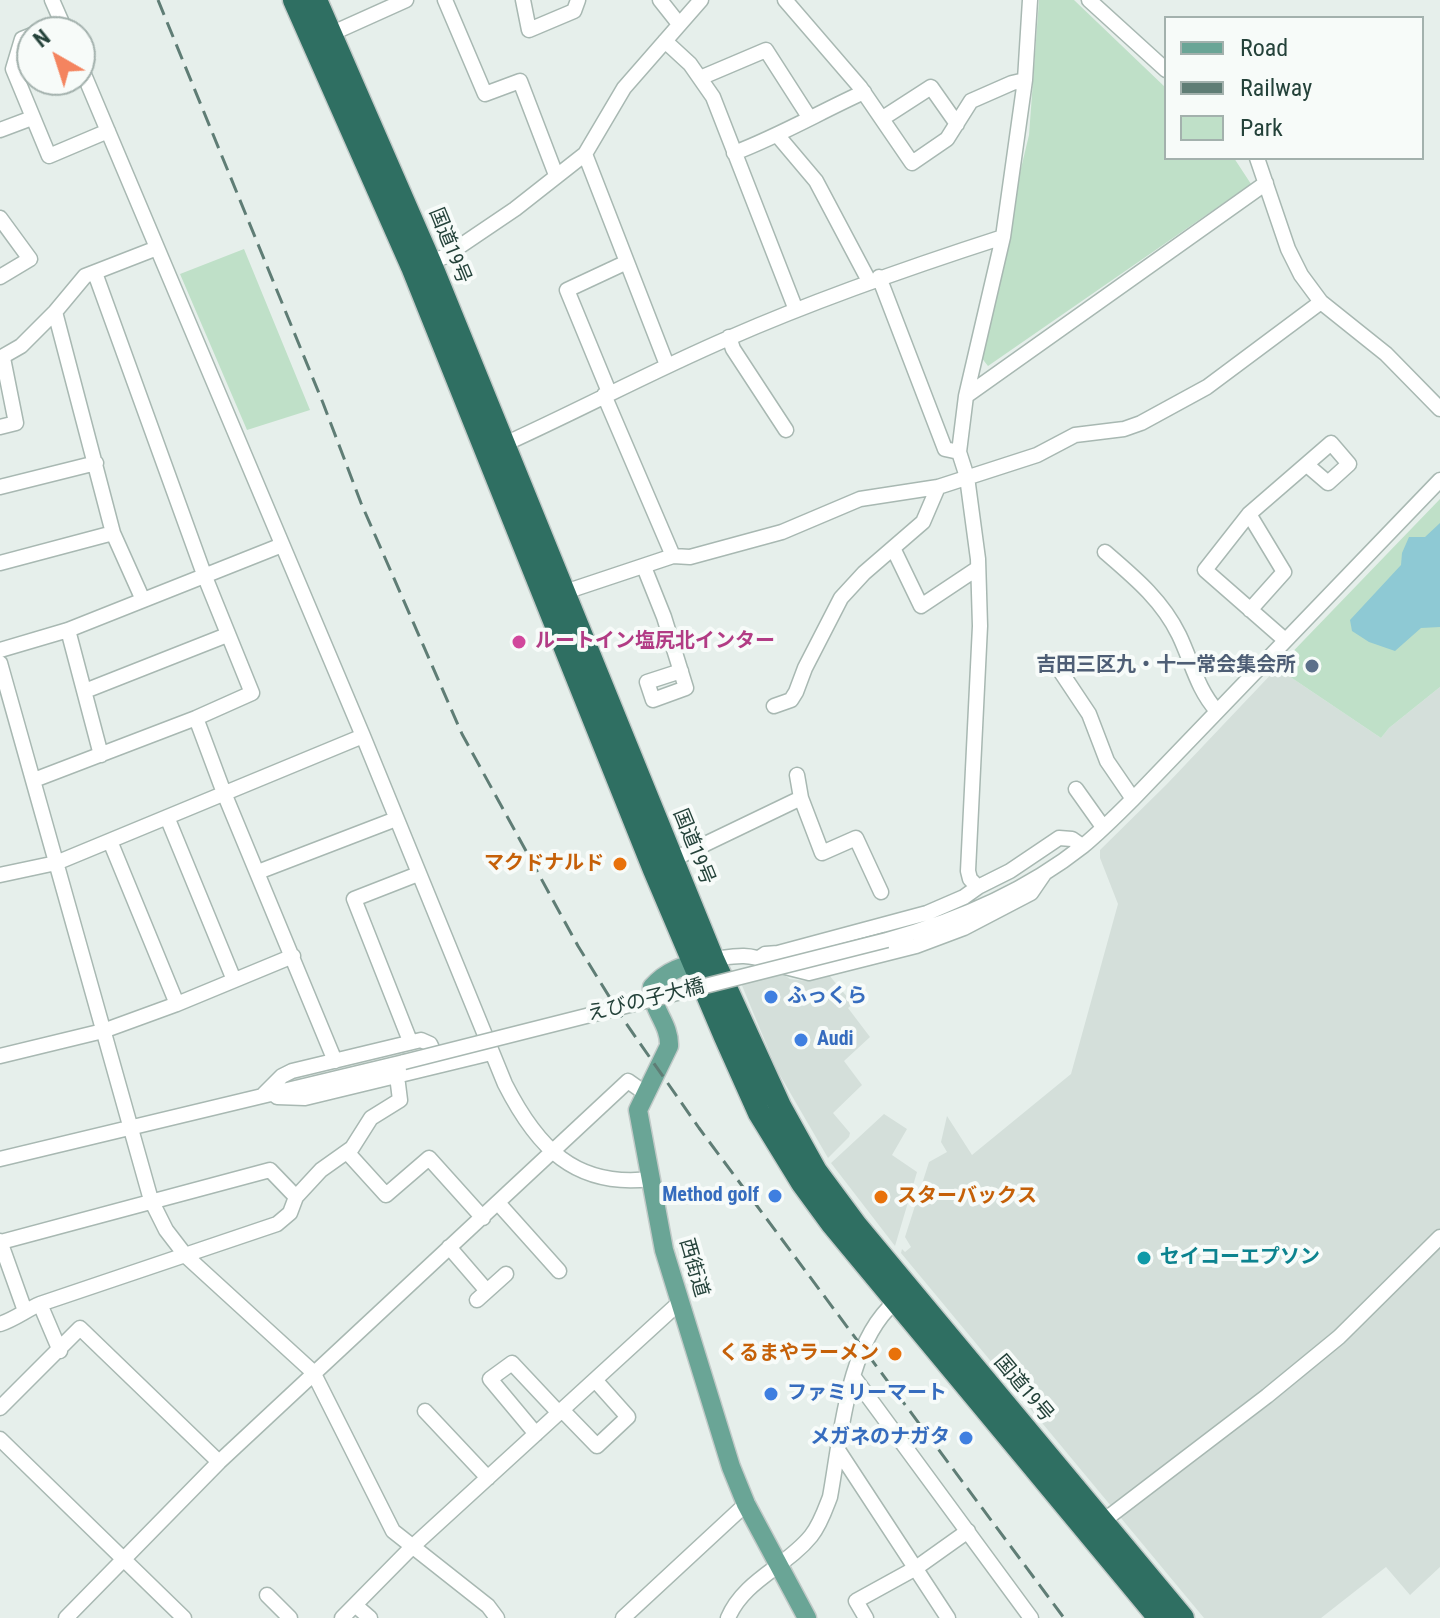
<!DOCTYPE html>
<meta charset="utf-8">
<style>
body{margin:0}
#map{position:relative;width:1440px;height:1618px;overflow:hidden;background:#e6efeb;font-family:"Roboto Condensed",sans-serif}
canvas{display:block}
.legend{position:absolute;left:1164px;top:16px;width:260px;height:144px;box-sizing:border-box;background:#f7fbf9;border:2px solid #a3b1ad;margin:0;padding:10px 14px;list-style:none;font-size:24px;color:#24423a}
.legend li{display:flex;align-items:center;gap:16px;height:40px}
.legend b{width:40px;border:2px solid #a3b1ad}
.north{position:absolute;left:16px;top:16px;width:80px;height:80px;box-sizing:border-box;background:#f7fbf9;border:2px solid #a3b1ad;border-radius:50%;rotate:321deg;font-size:22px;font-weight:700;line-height:32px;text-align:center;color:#24423a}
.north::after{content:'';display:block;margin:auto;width:28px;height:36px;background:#f4845f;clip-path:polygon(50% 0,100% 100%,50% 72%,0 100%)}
</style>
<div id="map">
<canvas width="1440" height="1618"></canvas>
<ul class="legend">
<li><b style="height:10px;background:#6aa596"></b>Road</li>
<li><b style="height:10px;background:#5f7d75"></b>Railway</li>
<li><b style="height:22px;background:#bfe0c8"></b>Park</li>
</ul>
<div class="north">N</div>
</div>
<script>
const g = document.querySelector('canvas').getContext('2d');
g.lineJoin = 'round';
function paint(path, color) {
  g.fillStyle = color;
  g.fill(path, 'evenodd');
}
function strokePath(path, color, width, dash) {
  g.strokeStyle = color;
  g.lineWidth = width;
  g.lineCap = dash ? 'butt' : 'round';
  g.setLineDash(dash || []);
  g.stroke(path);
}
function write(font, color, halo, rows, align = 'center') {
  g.font = font + ' "Roboto Condensed","Noto Sans JP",sans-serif';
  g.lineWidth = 8;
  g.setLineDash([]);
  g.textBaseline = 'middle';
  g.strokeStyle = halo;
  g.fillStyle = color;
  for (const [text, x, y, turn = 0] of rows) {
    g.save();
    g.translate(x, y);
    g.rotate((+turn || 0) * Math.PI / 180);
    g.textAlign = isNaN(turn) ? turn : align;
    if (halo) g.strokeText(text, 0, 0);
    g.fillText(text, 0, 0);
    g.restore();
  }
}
paint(new Path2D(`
 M1277,668L1381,738L1389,728L1440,687V1567L1410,1595L1386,1567L1321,1618H1204L901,1253L902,1249L905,1252L911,1247L905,1237L929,1162L947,1152L941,1142L947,1116L972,1155L1071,1074L1118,904L1100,858V850L1167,784Z
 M781,973L790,979L806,981L829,975L853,1004L848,1008L870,1037L844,1061L862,1085L833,1113L850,1133L849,1137L828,1158L777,1070L741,983Z
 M884,1114L907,1129L892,1155L917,1172L895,1246L831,1163Z`), '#d4dfda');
paint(new Path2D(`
 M1039,0H1074L1166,88V158H1234L1251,184L988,366L977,352L1029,135Z
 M244,249L310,410L247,430L180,274Z
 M1440,499V687L1389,728L1381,738L1277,668Z`), '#bfe0c8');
paint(new Path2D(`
 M1440,523V627L1421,628L1395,651L1369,642L1352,631L1350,620L1401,565L1402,553L1409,537H1425Z`), '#8ec9d4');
const minor = new Path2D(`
 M52,0L66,32
 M445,0L485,94L520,81L556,175
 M523,0L529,30L574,11L578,0
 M660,0L679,24
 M785,0L860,87L912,163L947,139L971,101L1012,83L1025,80
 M1089,0L1166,70
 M39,32L62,23
 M32,35L22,39L13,69L49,156L108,131
 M326,36L406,0
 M665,41L690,64L713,97L796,310
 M80,65L363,736L505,1084C537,1147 575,1188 650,1179
 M700,78L766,50L809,117
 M883,118L931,87L957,124
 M0,130L32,118
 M778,136L816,181L869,281
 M734,153C779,136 820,112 864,92
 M585,154L667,365
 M1257,158L1288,249L1301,275L1321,302L1386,354L1440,409
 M0,218L30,259L0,277
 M422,264L444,257L515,209L585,154L624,88L701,0
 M879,277L945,449L959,452
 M55,312L113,533L143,600
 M729,337L733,349L786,430
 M0,358L21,346L55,312L85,276L157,248
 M609,392L567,290L627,262
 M604,395L673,556
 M966,396L1266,183
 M0,427L16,423L3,358
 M498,447C576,412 650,372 729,338C818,299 910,267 1003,237
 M0,487L96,463
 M1249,514L1284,572L1250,610
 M893,548L921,606L978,568
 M1105,552C1134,577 1162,600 1179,635C1192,662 1197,689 1217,711
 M0,563L113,533
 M644,567L664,617L686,688L653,700L647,682L681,671
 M556,595L673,556L690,557L782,532L860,499L938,487L1037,455L1075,435L1124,429L1141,423L1207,387L1321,302
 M68,630L101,755
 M1285,640L1205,570L1249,514L1331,443L1349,464L1328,483L1307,465
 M0,650L68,630L282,545
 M0,663L151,1200L166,1230L186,1256L313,1372L393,1531L488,1606L497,1618
 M1059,669L1089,714L1107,761L1133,799
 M85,691L227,635
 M774,706L791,700L796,692L805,668L841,598L864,573L923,522L938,487
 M196,718L224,793L335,1061
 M34,780L196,718L252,693L205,577L95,273
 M1076,789L1103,827
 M801,798L822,853L856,838L881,892
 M167,817L234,980
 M110,841L177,1004
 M672,860L801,798L797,775
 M258,872L396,819
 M0,875L56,863L363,736
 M978,887L970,879L968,871L980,626L978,559L967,477L959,452L966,396L1003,237L1025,80L1030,0
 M887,940C956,921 1026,891 1083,846C1100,832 1117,815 1133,799L1440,480
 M759,958L765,954L778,953L927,913L964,897L978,887L1010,871L1059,838L1072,839L1082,846
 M713,959C730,957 750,952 765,962L809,973L916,946L964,928L1031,893L1044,874
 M410,1041L354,899L418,874
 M0,1056L103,1031L177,1004L293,956
 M264,1094L282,1076L292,1071L421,1040L430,1044L440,1065
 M277,1097L305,1098L491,1053
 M347,1152L386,1195L429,1158L483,1218
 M0,1159L404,1062
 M499,1204L559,1271
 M0,1241L25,1311
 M1,1242L270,1170L296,1197
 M449,1247L487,1291
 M477,1300L506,1274
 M40,1304L60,1351
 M0,1324C15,1319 26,1310 40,1304L277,1224L290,1213L296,1197L321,1170L352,1148L371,1118L400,1100L397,1076
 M853,1376L1031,1618
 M0,1408L80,1328L219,1462
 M562,1410L597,1446L628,1417L595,1380
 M425,1411L488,1478
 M536,1434L490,1379L512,1363L559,1413
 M0,1439L184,1618
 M838,1450L948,1618
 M1098,1525L1267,1396L1339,1337L1440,1237
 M267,1595L290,1618
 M355,1605L370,1618
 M66,1618L219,1462L628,1081L645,1093
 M342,1618L412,1547L680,1302
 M623,1618L746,1504
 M728,1618C744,1580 786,1567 811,1536C820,1525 825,1510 830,1497C841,1437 847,1343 895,1302
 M866,1618L856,1601L916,1568L968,1531`);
const major = new Path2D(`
 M704,961C683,966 667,970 652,987C651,1010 670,1023 669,1046L638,1110L664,1250L731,1467L746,1504L807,1618`);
const highway = new Path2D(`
 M294,0L412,267L654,870L725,1037L759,1113L802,1183L832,1224L1159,1618
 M316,0L430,262L713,959L780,1106L816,1171L856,1225L1183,1618`);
strokePath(minor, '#a8b8b2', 17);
strokePath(major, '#c2cac8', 21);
strokePath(highway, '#c2cac8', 25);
strokePath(minor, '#fff', 14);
strokePath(major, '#6aa596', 18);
strokePath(highway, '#2f6f62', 22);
strokePath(new Path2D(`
 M158,0L323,403L361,503L462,734L578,946L623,1019L699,1128L1064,1618`), '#5f7d75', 3, [16, 8]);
const minorBridge = new Path2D(`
 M404,1062L887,940`);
strokePath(minorBridge, '#a8b8b2', 17, []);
strokePath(minorBridge, '#fff', 14);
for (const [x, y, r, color] of [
 [519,642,8,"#d1479c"],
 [1312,666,8,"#5c6f8a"],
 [620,864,8,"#e8710a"],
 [771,997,8,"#3f7fe0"],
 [801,1040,8,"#3f7fe0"],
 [775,1196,8,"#3f7fe0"],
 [881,1197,8,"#e8710a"],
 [1144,1258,8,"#0f9aa8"],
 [895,1354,8,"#e8710a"],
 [771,1394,8,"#3f7fe0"],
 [966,1438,8,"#3f7fe0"]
]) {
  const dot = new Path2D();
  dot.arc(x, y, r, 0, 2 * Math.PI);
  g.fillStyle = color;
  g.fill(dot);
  strokePath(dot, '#f7fbf9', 3);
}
write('20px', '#24423a', '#f7fbf9', [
 ["国道19号",449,246,68],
 ["国道19号",693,847,68],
 ["えびの子大橋",646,1001,-14],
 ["西街道",693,1268,74],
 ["国道19号",1023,1389,50]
]);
write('bold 20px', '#b23c85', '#f7fbf9', [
 ["ルートイン塩尻北インター",535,642]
], 'left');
write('bold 20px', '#4e5e75', '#f7fbf9', [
 ["吉田三区九・十一常会集会所",1296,666]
], 'right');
write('bold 20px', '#c56008', '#f7fbf9', [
 ["マクドナルド",604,864],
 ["スターバックス",897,1197,"left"],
 ["くるまやラーメン",879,1354]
], 'right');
write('bold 20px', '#366cbe', '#f7fbf9', [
 ["ふっくら",787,997],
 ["Audi",817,1040],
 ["Method golf",759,1196,"right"],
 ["ファミリーマート",787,1394],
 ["メガネのナガタ",950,1438,"right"]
], 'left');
write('bold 20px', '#0d838f', '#f7fbf9', [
 ["セイコーエプソン",1160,1258]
], 'left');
</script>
